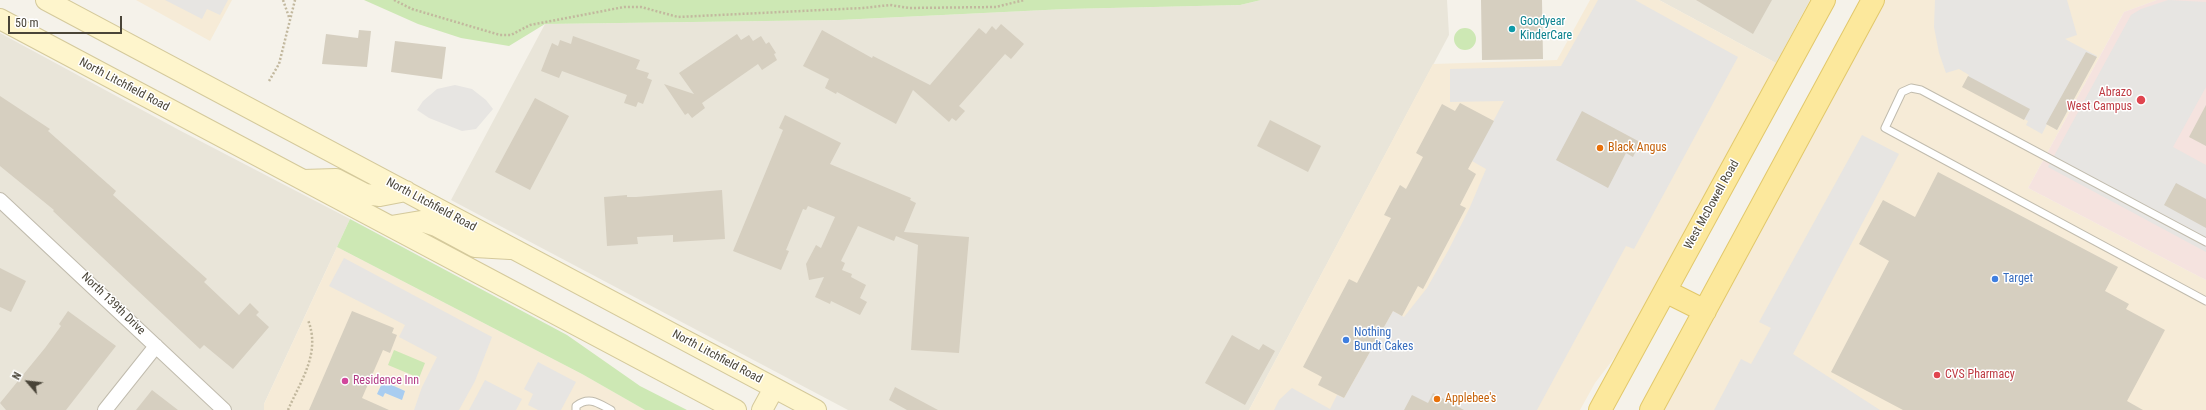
<!DOCTYPE html>
<style>
body{margin:0}
#map{position:relative;width:2206px;height:410px;overflow:hidden;background:#f5f2ea;font-family:"Roboto Condensed",sans-serif}
canvas{display:block}
.north{position:absolute;left:8px;top:362px;width:40px;height:40px;-webkit-text-stroke:3px #fff;paint-order:stroke;rotate:298deg;font-size:11px;font-weight:700;line-height:16px;text-align:center;color:#494438}
.north::after{content:'';display:block;margin:auto;width:14px;height:18px;background:#494438;clip-path:polygon(50% 0,100% 100%,50% 72%,0 100%)}
.scale{position:absolute;left:8px;top:16px;width:114px;height:18px;box-sizing:border-box;border:2px solid #494438;border-top:0;padding-left:5px;font-size:12px;line-height:14px;white-space:nowrap;color:#494438;-webkit-text-stroke:3px #fff;paint-order:stroke}
</style>
<div id="map">
<canvas width="2206" height="410"></canvas>
<div class="north">N</div>
<div class="scale">50 m</div>
</div>
<script>
const g = document.querySelector('canvas').getContext('2d');
g.lineJoin = 'round';
function paint(path, color) {
  g.fillStyle = color;
  g.fill(path, 'evenodd');
}
function strokePath(path, color, width, dash) {
  g.strokeStyle = color;
  g.lineWidth = width;
  g.lineCap = dash ? 'butt' : 'round';
  g.setLineDash(dash || []);
  g.stroke(path);
}
function write(font, color, halo, rows, align = 'center') {
  g.font = font + ' "Roboto Condensed",sans-serif';
  g.lineWidth = 3;
  g.setLineDash([]);
  g.textBaseline = 'middle';
  g.strokeStyle = halo;
  g.fillStyle = color;
  for (const [text, x, y, turn = 0] of rows) {
    g.save();
    g.translate(x, y);
    g.rotate((+turn || 0) * Math.PI / 180);
    g.textAlign = isNaN(turn) ? turn : align;
    if (halo) g.strokeText(text, 0, 0);
    g.fillText(text, 0, 0);
    g.restore();
  }
}
paint(new Path2D(`
 M1261,0H1447L1449,35L1249,410H848L451,200L545,24L839,20L1066,9L1240,5Z
 M1659,0H1810L1776,63Z
 M0,33L179,130L350,219L264,404V410H0Z`), '#e9e5d9');
paint(new Path2D(`
 M136,0H232L210,41Z
 M1590,0H1659L1776,63L1621,349L1595,383L1580,410H1249L1433,64L1557,60Z
 M1884,0H2157L2124,12L2028,188L2206,280V410H1663Z
 M337,247L582,374L645,410H264V404Z`), '#f6ebd7');
paint(new Path2D(`
 M2157,0H2206V280L2028,188L2124,12Z`), '#f5e3df');
paint(new Path2D(`
 M364,0H1261L1240,5L1066,9L839,20L545,24L509,46L461,38L418,24Z
 M1454 39a11 11 0 1 1 22 0a11 11 0 1 1-22 0Z
 M350,219L567,335L640,386L687,410H645L582,374L337,247Z
 M394,350L425,363L419,378L388,365Z`), '#cde8b4');
paint(new Path2D(`
 M165,0H228L220,15L207,9L202,19Z
 M1598,0H1635L1738,57L1634,249L1626,246L1537,410H1274L1279,400L1292,388L1330,409L1337,395L1344,398L1393,311L1404,317L1427,288L1448,251L1470,207L1486,169L1472,161L1504,101L1450,102V69L1561,66Z
 M1935,0H2067L2077,35L2065,39L2097,56L2057,130L2047,124L2042,134L2026,125L2028,121L1963,86L1969,75L1959,69L1946,73L1939,53L1934,27Z
 M2168,0L2206,2V87L2173,147L2206,165V252L2048,167L2131,15L2141,9Z
 M455,85L472,89L486,100L493,109L476,129L462,131L429,118L417,110L423,101L437,89Z
 M1862,135L1899,154L1793,354L1880,410H1714L1741,359L1751,364L1771,328L1759,322Z
 M344,258L492,337L475,381L459,410H414L422,387L437,357L399,337L405,325L329,286Z
 M538,362L576,382L561,410H538L528,405L533,394L524,389Z
 M485,380L522,399L516,410H469Z`), '#e7e5e2');
paint(new Path2D(`
 M383,381L405,391L402,400L385,393L383,397L377,394Z`), '#a9cdf0');
paint(new Path2D(`
 M1481,0H1542L1543,59L1482,60Z
 M1696,0H1772L1753,34Z
 M1001,24L1024,44L1011,59L1005,54L959,106L965,111L956,121L952,118L949,122L913,90L896,124L837,92L836,94L825,88L829,79L803,66L822,30L872,58L873,56L930,85L979,28L986,34L992,26L996,30Z
 M359,30L371,31L367,67L322,64L326,34L358,38Z
 M737,34L741,40L749,35L753,41L761,36L766,44L769,42L776,53L774,54L777,60L762,70L758,64L702,103L705,108L692,118L688,113L685,115L664,84L694,94L679,73Z
 M573,36L640,60L636,69L649,73L647,78L652,80L643,104L638,102L636,107L624,103L627,95L562,71L559,78L541,71L552,43L558,46L560,40L571,44Z
 M395,41L446,47L442,79L391,72Z
 M2086,52L2097,57L2057,130L2046,124Z
 M1968,76L2030,109L2024,120L1962,87Z
 M0,96L50,129L48,131L116,191L113,195L207,279L204,282L239,315L250,303L259,312L256,315L269,327L233,369L204,345L200,349L53,211L54,210L0,166Z
 M535,98L569,116L530,190L495,172Z
 M1460,103L1494,121L1468,169L1476,174L1460,205L1466,208L1423,289L1418,286L1402,316L1393,311L1344,398L1318,385L1322,377L1303,367L1349,279L1357,283L1391,218L1384,215L1400,185L1406,189L1423,157L1416,153L1442,104L1455,111Z
 M2206,105V146L2189,137Z
 M1582,111L1640,142L1633,157L1626,153L1608,188L1556,160Z
 M785,115L841,143L830,164L911,198L910,200L916,203L904,232L969,237L959,353L911,350L918,245L896,236L894,241L858,226L841,261L845,263L842,270L852,274L851,277L866,285L860,298L867,302L860,315L831,301L830,304L815,297L824,277L809,280L806,264L816,245L821,248L835,217L808,206L806,210L803,209L786,250L789,251L781,270L733,251L783,130L779,128Z
 M1270,120L1321,146L1308,172L1257,146Z
 M1938,172L2118,267L2105,291L2129,304L2126,309L2165,330L2127,401L2143,410H1903L1831,372L1889,261L1859,244L1883,200L1915,217Z
 M2176,183L2206,199V228L2164,205Z
 M722,190L725,239L673,242V235L637,237L638,244L607,246L604,197L627,195V197H636Z
 M0,268L26,281L11,312L0,307Z
 M68,311L116,346L66,410H6L0,403L45,348L61,326L59,324Z
 M352,311L394,328L392,333L397,335L390,353L383,350L362,398L389,410H309Z
 M1232,335L1259,350L1263,344L1275,351L1245,405L1205,383Z
 M895,387L938,410H907L889,400Z
 M152,390L178,410H136Z
 M1433,393L1464,410H1404L1412,395L1428,403Z`), '#d6cfc0');
const lane = new Path2D(`
 M2206,242L1921,90L1911,88L1902,92L1885,128L2206,301
 M576,410V406C589,396 598,403 611,410`);
const street = new Path2D(`
 M0,200L224,410
 M105,410L156,346`);
const secondary = new Path2D(`
 M46,0L816,410
 M0,19L736,410
 M303,180L336,179L365,194L373,195L380,196L406,191
 M391,226L421,221L436,226L475,247L510,249
 M762,410L774,388`);
const primary = new Path2D(`
 M1665,291L1705,311
 M1600,410L1824,0
 M1651,410L1873,0`);
strokePath(lane, '#c0bbad', 9);
strokePath(street, '#c0bbad', 16);
strokePath(secondary, '#d4c99b', 22);
strokePath(primary, '#e2c86b', 24);
strokePath(new Path2D(`
 M283,0L289,17
 M394,0L412,9L500,35H511L530,25L624,7H641L678,17L863,8L890,5L909,8L996,7L1024,0
 M269,81L279,64L295,0
 M288,410C301,380 321,353 308,320`), '#c2b89e', 2.5, [2, 2]);
strokePath(lane, '#fff', 7);
strokePath(street, '#fff', 14);
strokePath(secondary, '#fef5cc', 20);
strokePath(primary, '#fce89c', 22);
for (const [x, y, r, color] of [
 [1512,29,4,"#0f9aa8"],
 [2141,100,5,"#e0444e"],
 [1600,148,4,"#e8710a"],
 [1995,279,4,"#3f7fe0"],
 [1346,340,4,"#3f7fe0"],
 [1937,375,4,"#e0444e"],
 [345,381,4,"#d1479c"],
 [1437,399,4,"#e8710a"]
]) {
  const dot = new Path2D();
  dot.arc(x, y, r, 0, 2 * Math.PI);
  g.fillStyle = color;
  g.fill(dot);
  strokePath(dot, '#fff', 1.5);
}
write('12px', '#0d838f', '#fff', [
 ["Goodyear",1520,22],
 ["KinderCare",1520,36]
], 'left');
write('12px', '#494438', '#fff', [
 ["North Litchfield Road",124,85,28],
 ["North Litchfield Road",431,205,28],
 ["West McDowell Road",1712,205,-61],
 ["North 139th Drive",113,304,44],
 ["North Litchfield Road",717,357,28]
]);
write('12px', '#be3a42', '#fff', [
 ["Abrazo",2132,93],
 ["West Campus",2132,107],
 ["CVS Pharmacy",1945,375,"left"]
], 'right');
write('12px', '#c56008', '#fff', [
 ["Black Angus",1608,148],
 ["Applebee's",1445,399]
], 'left');
write('12px', '#366cbe', '#fff', [
 ["Target",2003,279],
 ["Nothing",1354,333],
 ["Bundt Cakes",1354,347]
], 'left');
write('12px', '#b23c85', '#fff', [
 ["Residence Inn",353,381]
], 'left');
</script>
